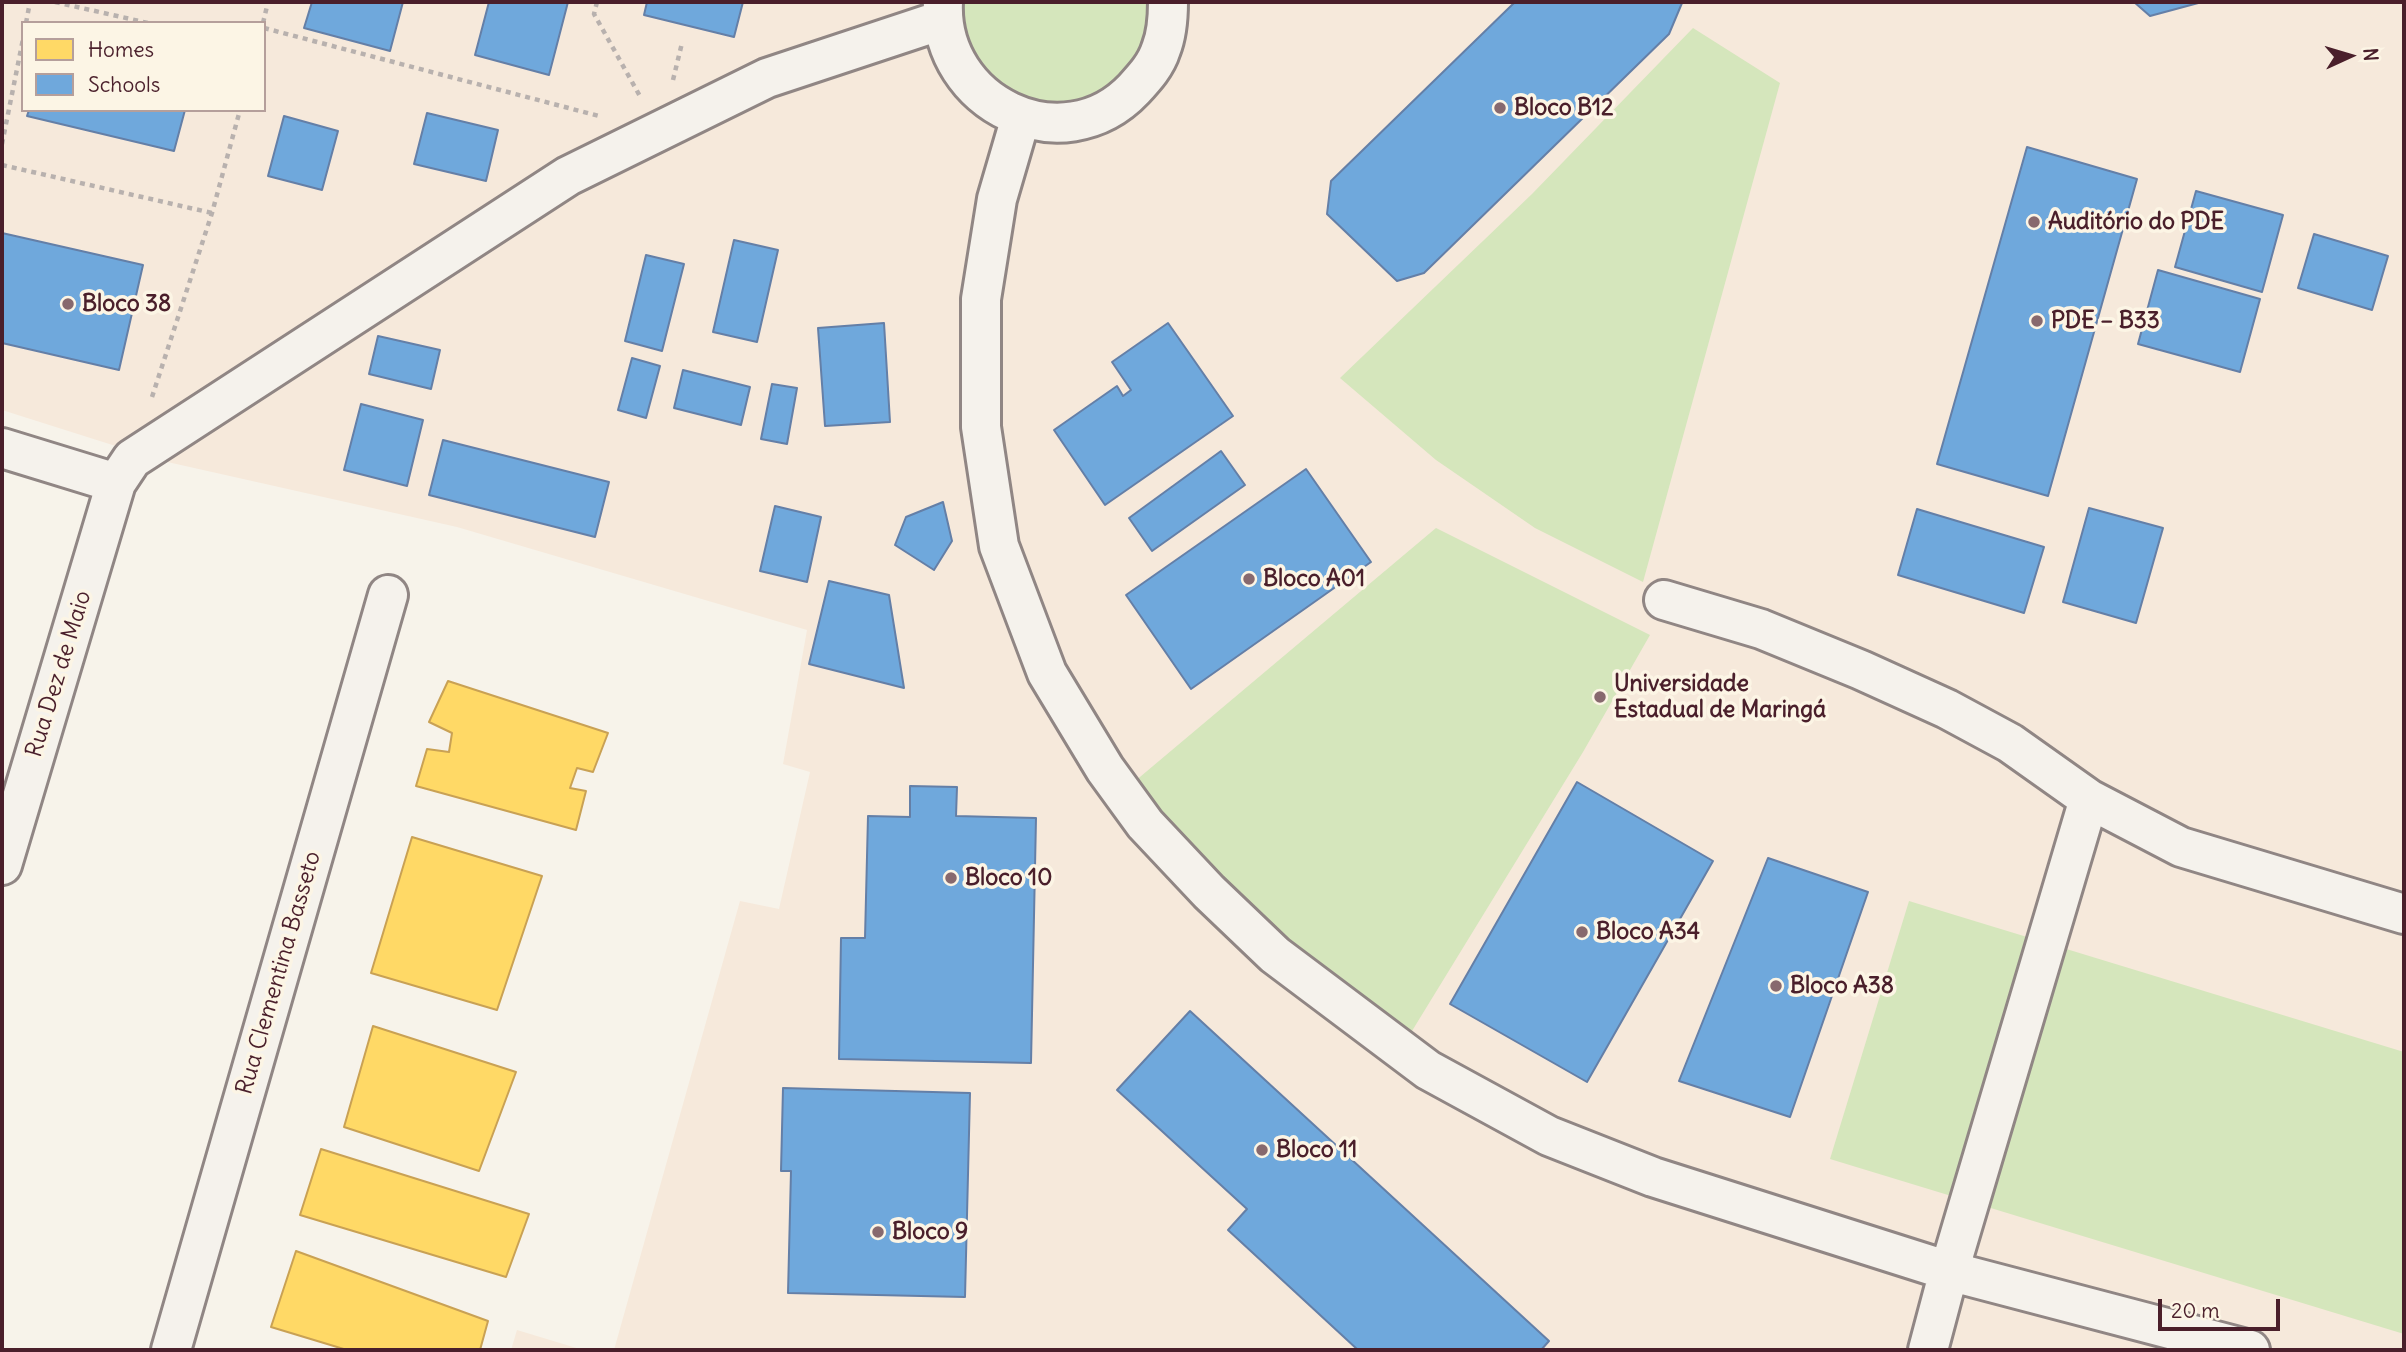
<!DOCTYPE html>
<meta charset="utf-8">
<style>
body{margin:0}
#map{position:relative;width:2406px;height:1352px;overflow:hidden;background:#f7f3ea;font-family:Delius,sans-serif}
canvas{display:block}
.frame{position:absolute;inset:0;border:4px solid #4a1f2b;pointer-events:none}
.legend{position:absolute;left:21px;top:21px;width:245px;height:91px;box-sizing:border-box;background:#fcf5e5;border:2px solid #b59f9b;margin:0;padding:9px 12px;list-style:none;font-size:21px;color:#4a1f2b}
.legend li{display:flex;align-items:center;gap:14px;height:35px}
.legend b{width:35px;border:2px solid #b59f9b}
.north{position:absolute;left:2315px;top:21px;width:70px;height:70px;-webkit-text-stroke:5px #fcf5e5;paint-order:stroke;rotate:86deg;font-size:19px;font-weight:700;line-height:28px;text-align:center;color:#4a1f2b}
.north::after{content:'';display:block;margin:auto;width:24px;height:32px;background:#4a1f2b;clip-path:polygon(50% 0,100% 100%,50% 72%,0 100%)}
.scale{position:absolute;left:2158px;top:1299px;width:122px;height:32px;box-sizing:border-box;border:4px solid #4a1f2b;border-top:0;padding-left:9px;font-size:21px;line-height:24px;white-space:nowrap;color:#4a1f2b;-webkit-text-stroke:5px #fcf5e5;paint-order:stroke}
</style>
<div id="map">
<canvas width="2406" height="1352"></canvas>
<div class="frame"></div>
<ul class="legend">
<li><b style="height:19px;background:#ffd966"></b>Homes</li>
<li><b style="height:19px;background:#6fa8dc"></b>Schools</li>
</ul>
<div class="north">N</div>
<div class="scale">20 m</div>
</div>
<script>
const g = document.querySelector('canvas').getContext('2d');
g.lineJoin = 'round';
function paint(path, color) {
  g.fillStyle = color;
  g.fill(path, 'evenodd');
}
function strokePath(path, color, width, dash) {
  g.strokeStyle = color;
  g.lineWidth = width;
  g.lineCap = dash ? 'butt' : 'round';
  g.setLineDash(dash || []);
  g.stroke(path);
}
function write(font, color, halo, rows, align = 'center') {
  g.font = font + ' Delius,sans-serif';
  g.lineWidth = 7;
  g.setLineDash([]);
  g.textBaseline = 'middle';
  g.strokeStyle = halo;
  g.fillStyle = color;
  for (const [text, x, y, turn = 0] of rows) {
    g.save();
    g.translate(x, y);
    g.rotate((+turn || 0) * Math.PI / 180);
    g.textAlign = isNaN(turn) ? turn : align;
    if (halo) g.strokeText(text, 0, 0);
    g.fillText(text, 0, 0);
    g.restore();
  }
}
paint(new Path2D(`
 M2,2H2404V1350H614L740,901L779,909L810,772L783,764L807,630L457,527L163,461L2,410ZM23,23H264V110H23Z
 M517,1330L583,1350H511Z`), '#f6e9db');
paint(new Path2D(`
 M956,2H1155V23L1125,81L1065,108L1001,93L961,42Z
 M1693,28L1780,83L1643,582L1535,528L1436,460L1340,378L1532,194Z
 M1436,528L1650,635L1583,752L1404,1044L1217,884L1134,782Z
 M1909,901L2404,1052V1334L1830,1159Z`), '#d5e6bc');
const homes = new Path2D(`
 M448,681L608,733L593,772L577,768L570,788L586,791L576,830L416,786L427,749L449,752L452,733L429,722Z
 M412,837L542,876L497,1010L371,973Z
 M373,1026L516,1072L479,1171L344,1127Z
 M321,1149L529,1214L506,1277L300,1215Z
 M296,1251L488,1321L480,1350H347L271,1327Z`);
paint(homes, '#ffd966');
strokePath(homes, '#c9a154', 2);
const schools = new Path2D(`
 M312,2H403L390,51L304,28Z
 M489,2H568L549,75L475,55Z
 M647,2H743L734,37L644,15Z
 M1515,2L1682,3L1669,34L1424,273L1397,281L1327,214L1331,181Z
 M2134,2H2202L2150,16Z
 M29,110H185L174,151L27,116Z
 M427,113L498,130L486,181L414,164Z
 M284,116L338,131L322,190L268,176Z
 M2027,147L2137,179L2048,496L1937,464Z
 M2196,191L2283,215L2262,292L2175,267Z
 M2,233L143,265L119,370L2,343Z
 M2314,234L2388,256L2372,310L2298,288Z
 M734,240L778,250L757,342L713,332Z
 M646,255L684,264L662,351L625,341Z
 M2158,270L2260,299L2240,372L2138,344Z
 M884,323L890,422L825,426L818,328Z
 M1168,323L1233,416L1105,505L1054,430L1117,386L1123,396L1131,390L1112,362Z
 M378,336L440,350L431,389L369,374Z
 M632,358L660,366L646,418L618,410Z
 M683,370L750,387L741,425L674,408Z
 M772,384L797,388L787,444L761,439Z
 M361,404L423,420L407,486L344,470Z
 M443,440L609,482L595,537L429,495Z
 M1221,451L1245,485L1152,551L1129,518Z
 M1306,469L1371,562L1191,689L1126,595Z
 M943,502L952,541L934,570L895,545L906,517Z
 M775,506L821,517L807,582L760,571Z
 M2089,508L2163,528L2136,623L2063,602Z
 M1917,509L2044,547L2024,613L1898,575Z
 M829,581L889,595L904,688L809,664Z
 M1577,782L1713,861L1587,1082L1450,1004Z
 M910,786L957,787L956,816L1036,818L1031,1063L839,1059L841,938H865L868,816L910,817Z
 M1768,858L1868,892L1790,1117L1679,1081Z
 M1190,1011L1549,1341L1541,1350H1358L1228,1230L1247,1209L1117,1090Z
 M783,1088L970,1093L965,1297L788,1293L791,1171H781Z`);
paint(schools, '#6fa8dc');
strokePath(schools, '#647fa7', 2);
const minor = new Path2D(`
 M943,2C938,104 1063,164 1134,89C1145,77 1156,65 1161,49C1167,34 1168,18 1168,2
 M1021,117L997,199L981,299V427L999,546L1047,673L1105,769L1145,824L1209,892L1275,955L1428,1070L1549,1136L1653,1177L1949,1271L2250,1350
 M2,448L116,483
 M1664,600L1761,629L1861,670L1947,709L2010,743L2089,799L2181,847L2404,914
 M2,865L116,483L132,459L568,176L767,78L942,20
 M171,1350L388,595
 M1928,1350L1949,1271L2089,799`);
strokePath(minor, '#908684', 44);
strokePath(new Path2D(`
 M55,2L148,23
 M597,2L594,14L641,98
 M26,23L30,2
 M263,23L268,2
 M264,28L599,116
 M673,80L682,43
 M2,144L23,39
 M2,165L212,213
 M152,397L212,213L240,110`), '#b8b1ae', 4.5, [5, 5]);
strokePath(minor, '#f5f2ec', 38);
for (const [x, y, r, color] of [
 [1500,108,7,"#87696e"],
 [2034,222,7,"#87696e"],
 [68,304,7,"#87696e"],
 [2037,321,7,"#87696e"],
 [1249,579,7,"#87696e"],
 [1600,697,7,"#87696e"],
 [951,878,7,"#87696e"],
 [1582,932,7,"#87696e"],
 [1776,986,7,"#87696e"],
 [1262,1150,7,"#87696e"],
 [878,1232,7,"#87696e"]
]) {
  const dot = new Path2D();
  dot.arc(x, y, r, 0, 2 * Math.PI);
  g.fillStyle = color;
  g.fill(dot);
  strokePath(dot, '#fcf5e5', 2.5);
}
write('bold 23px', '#4a1f2b', '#fcf5e5', [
 ["Bloco B12",1514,108],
 ["Auditório do PDE",2048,222],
 ["Bloco 38",82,304],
 ["PDE – B33",2051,321],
 ["Bloco A01",1263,579],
 ["Universidade",1614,684],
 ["Estadual de Maringá",1614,710],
 ["Bloco 10",965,878],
 ["Bloco A34",1596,932],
 ["Bloco A38",1790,986],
 ["Bloco 11",1276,1150],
 ["Bloco 9",892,1232]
], 'left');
write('23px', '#4a1f2b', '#fcf5e5', [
 ["Rua Dez de Maio",59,674,-73],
 ["Rua Clementina Basseto",279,973,-74]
]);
</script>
